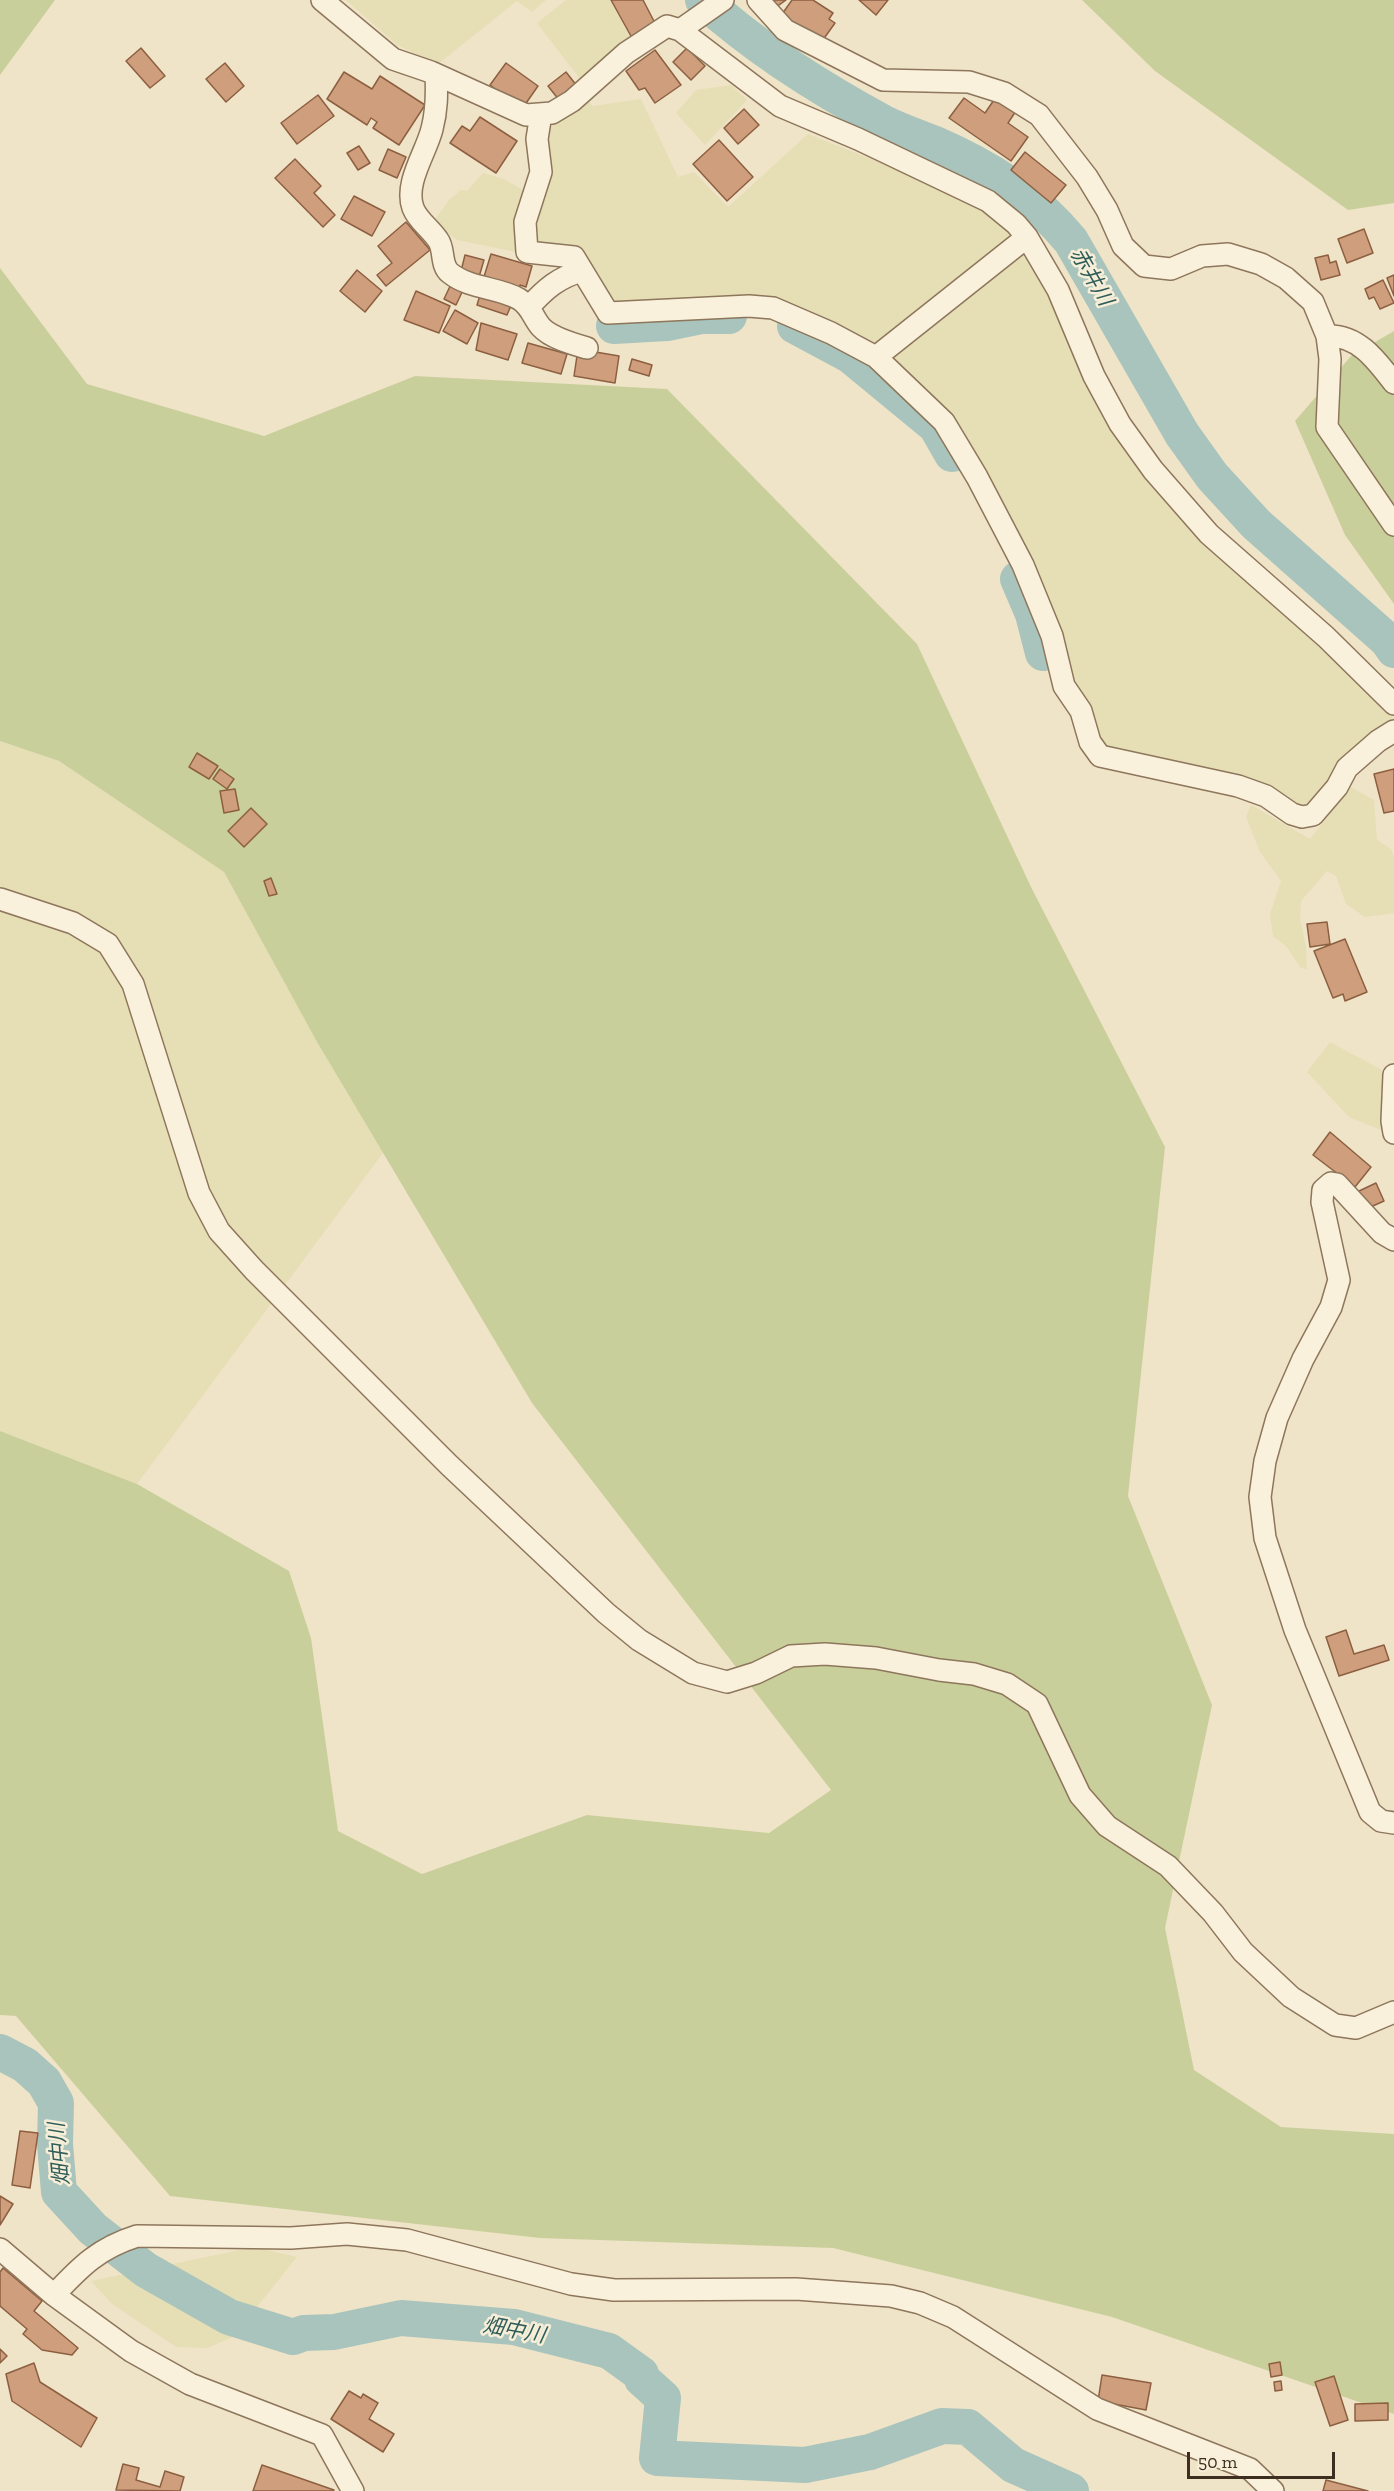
<!DOCTYPE html>
<meta charset="utf-8">
<style>
body{margin:0}
#map{position:relative;width:1394px;height:2491px;overflow:hidden;background:#f0e4c8;font-family:"Zilla Slab",serif}
canvas{display:block}
.scale{position:absolute;left:1187px;top:2452px;width:148px;height:27px;box-sizing:border-box;border:3px solid #3d2e20;border-top:0;padding-left:8px;font-size:18px;line-height:21px;white-space:nowrap;color:#3d2e20;-webkit-text-stroke:4px #f7eed8;paint-order:stroke}
</style>
<div id="map">
<canvas width="1394" height="2491"></canvas>
<div class="scale">50 m</div>
</div>
<script>
const g = document.querySelector('canvas').getContext('2d');
g.lineJoin = 'round';
function paint(path, color) {
  g.fillStyle = color;
  g.fill(path, 'evenodd');
}
function strokePath(path, color, width, dash) {
  g.strokeStyle = color;
  g.lineWidth = width;
  g.lineCap = dash ? 'butt' : 'round';
  g.setLineDash(dash || []);
  g.stroke(path);
}
function write(font, color, halo, rows, align = 'center') {
  g.font = font + ' "Zilla Slab","Noto Sans JP",serif';
  g.lineWidth = 5;
  g.setLineDash([]);
  g.textBaseline = 'middle';
  g.strokeStyle = halo;
  g.fillStyle = color;
  for (const [text, x, y, turn = 0] of rows) {
    g.save();
    g.translate(x, y);
    g.rotate((+turn || 0) * Math.PI / 180);
    g.textAlign = isNaN(turn) ? turn : align;
    if (halo) g.strokeText(text, 0, 0);
    g.fillText(text, 0, 0);
    g.restore();
  }
}
paint(new Path2D(`
 M346,0H546L532,12L517,1L438,64L397,45Z
 M566,0H610L632,41L584,84L537,23Z
 M731,85L747,100L705,145L676,113L696,90Z
 M641,99L678,177L694,172L728,207L808,134L899,170L988,212L1008,228L1009,239L875,349L775,301L613,303L576,251L536,246L532,237L547,132L553,124L572,114L587,100L593,106Z
 M483,173L504,179L525,191L516,252L457,240L433,222L450,199L461,190L467,191Z
 M1012,252L1026,253L1099,398L1171,502L1394,719V722L1304,811L1112,751L1102,745L1072,684L1032,566L890,359Z
 M0,741L59,761L224,872L317,1042L383,1153L137,1484L0,1431Z
 M1351,787L1374,800L1377,840L1391,849L1394,857V913L1365,917L1346,904L1336,876L1327,871L1301,901L1300,919L1306,946L1307,970L1300,967L1286,946L1273,936L1270,914L1281,881L1260,852L1246,817L1251,805L1310,839Z
 M1330,1042L1382,1070V1104L1386,1132L1349,1117L1307,1072Z
 M254,2247L297,2257L233,2337L207,2348L176,2347L112,2304L91,2281Z`), '#e6deb5');
paint(new Path2D(`
 M0,0H55L0,75Z
 M1082,0H1394V203L1348,210L1155,71Z
 M0,268L87,384L264,436L415,376L667,389L917,644L1032,889L1165,1147L1128,1496L1212,1705L1165,1928L1194,2070L1281,2127L1394,2134V2414L1112,2317L833,2248L540,2238L170,2196L16,2016L0,2015V1431L137,1484L289,1571L311,1638L338,1831L422,1874L587,1815L769,1833L831,1790L532,1403L317,1042L224,872L59,761L0,741Z
 M1394,331V604L1345,535L1295,421L1351,356Z`), '#c9cf9b');
strokePath(new Path2D(`
 M703,0C756,48 821,89 884,123C900,131 918,137 935,144C988,167 1033,195 1071,241L1182,434L1212,476L1256,524L1387,640L1394,650
 M614,326L667,323L701,316H729
 M795,326L851,356L936,426L952,454
 M1018,579L1033,614L1043,653
 M0,2052L25,2065L44,2082L56,2103L55,2144L59,2192L93,2229L146,2270L229,2317L293,2337L304,2333L334,2332L401,2318L514,2327L609,2351L641,2374L642,2379L663,2398L657,2458L805,2465L870,2452L942,2426L968,2427L1013,2465L1071,2491`), '#a9c4bc', 36);
const building = new Path2D(`
 M611,0H643L656,25L632,38Z
 M769,0H786L775,8Z
 M792,0H813L833,13L829,19L835,23L820,44L780,17Z
 M859,0H888L876,15Z
 M141,48L165,76L150,88L126,61Z
 M687,48L705,66L691,80L673,62Z
 M655,50L681,85L655,103L645,88L639,90L626,71Z
 M225,63L244,86L226,102L206,79Z
 M506,63L538,86L522,109L490,85Z
 M344,72L372,89L380,76L425,105L399,145L373,128L377,122L371,118L367,125L327,99Z
 M566,72L577,86L559,100L548,86Z
 M318,95L334,116L297,144L281,123Z
 M996,97L1016,111L1008,123L1028,137L1011,161L949,118L964,98L985,113Z
 M744,109L759,125L738,144L724,128Z
 M480,117L517,141L496,173L450,143L462,126L470,131Z
 M719,140L753,177L727,201L693,164Z
 M359,146L370,163L358,170L347,153Z
 M388,149L406,157L397,178L379,170Z
 M1025,152L1066,185L1051,203L1011,170Z
 M295,159L321,186L314,193L335,215L323,227L275,178Z
 M354,196L385,212L372,236L341,219Z
 M406,222L430,250L386,286L377,275L392,263L378,246Z
 M1364,229L1373,253L1347,263L1338,239Z
 M491,254L532,266L526,287L520,285L519,291L483,280Z
 M465,255L484,260L479,277L461,271Z
 M1328,255L1330,263L1336,261L1340,275L1321,280L1315,258Z
 M357,270L382,291L365,312L340,291Z
 M1394,275V296L1387,278Z
 M1383,280L1394,303L1380,309L1374,297L1369,299L1365,289Z
 M452,282L464,288L456,305L444,299Z
 M416,291L450,306L439,333L404,320Z
 M481,292L512,303L507,315L477,305Z
 M455,310L478,323L467,344L443,331Z
 M481,323L517,334L508,360L476,350Z
 M528,343L567,354L561,374L522,363Z
 M578,349L619,356L615,383L574,376Z
 M632,359L652,365L649,376L629,370Z
 M197,753L218,766L209,779L189,767Z
 M220,769L234,779L227,789L213,779Z
 M1394,769V811L1384,813L1374,774Z
 M235,789L239,810L224,813L220,791Z
 M251,808L267,824L244,847L228,831Z
 M271,878L277,894L269,896L264,881Z
 M1327,922L1330,944L1310,947L1307,924Z
 M1345,939L1367,992L1345,1001L1343,994L1333,998L1314,951Z
 M1330,1132L1371,1167L1355,1187L1313,1155Z
 M1376,1183L1384,1201L1366,1209L1357,1192Z
 M1346,1630L1354,1654L1384,1645L1389,1660L1339,1676L1326,1637Z
 M20,2131L38,2133L30,2188L12,2185Z
 M0,2196L13,2204L0,2225Z
 M3,2268L42,2301L34,2311L78,2348L72,2355L42,2350L23,2334L27,2329L0,2306V2272Z
 M0,2349L7,2356L0,2363Z
 M1280,2362L1282,2375L1271,2377L1269,2364Z
 M34,2363L40,2382L97,2418L81,2447L12,2401L6,2374Z
 M1102,2375L1151,2383L1146,2410L1098,2401Z
 M1334,2376L1348,2420L1330,2426L1315,2382Z
 M1281,2381L1282,2390L1275,2391L1274,2382Z
 M349,2391L361,2398L363,2394L378,2403L369,2419L394,2434L383,2452L331,2419Z
 M1388,2403V2420L1355,2421V2404Z
 M123,2464L139,2468L136,2480L160,2487L165,2471L184,2477L180,2491L116,2490Z
 M262,2465L334,2490L333,2491H253Z
 M1326,2480L1368,2491H1323Z`);
paint(building, '#cf9f7d');
strokePath(building, '#8d5f41', 1.5);
const minor = new Path2D(`
 M322,0L393,59L431,72L526,115L552,113L572,101L626,53L667,26L680,30L780,106L858,139L988,201L1016,224L1027,237L1058,290L1094,376L1120,424L1153,470L1209,534L1326,637L1394,704
 M758,0L785,30L883,80L969,82L1004,93L1039,115L1087,177L1107,210L1123,246L1144,266L1171,269L1202,256L1228,254L1261,264L1286,278L1313,302L1327,336
 M680,30L723,0
 M436,75C437,94 437,110 432,129C426,153 404,183 413,208C418,221 430,228 438,240C445,249 440,265 450,273C470,289 498,287 519,299C531,306 533,318 541,327C551,338 573,344 587,348
 M541,114L537,139L541,172L525,222L527,252L574,257L608,313L749,306L773,308L831,333L876,357L944,422L977,477L1023,565L1052,636L1064,686L1081,711L1090,742L1100,756L1238,786L1266,796L1292,814L1302,817L1313,815L1337,787L1347,768L1378,741L1394,731
 M529,307C545,289 559,277 582,271
 M876,357L1027,237
 M1394,383C1377,361 1358,334 1327,336L1330,359L1327,427L1394,525
 M0,899L73,923L108,944L133,984L199,1193L219,1231L254,1270L449,1465L606,1613L639,1640L693,1673L727,1682L756,1673L791,1656L825,1654L876,1658L939,1670L974,1674L1007,1684L1037,1704L1080,1795L1107,1826L1168,1866L1213,1913L1243,1952L1291,1997L1335,2025L1356,2028L1394,2012
 M1394,1075L1392,1121L1394,1133
 M1394,1240L1382,1233L1337,1184L1331,1183L1323,1190L1322,1202L1339,1280L1331,1307L1303,1359L1277,1418L1265,1461L1260,1497L1265,1538L1295,1630L1370,1812L1381,1821L1394,1823
 M0,2249L54,2295L131,2351L190,2384L322,2435L353,2491
 M54,2295C81,2266 99,2248 137,2236L291,2238L347,2234L407,2240L571,2284L614,2290L796,2289L891,2296L920,2303L953,2317L1097,2409L1250,2469L1273,2491`);
strokePath(minor, '#8d765c', 24);
strokePath(minor, '#faf1dc', 21);
write('italic 21px', '#2f5d5a', '#f7eed8', [
 ["赤井川",1091,277,60],
 ["畑中川",60,2154,-95],
 ["畑中川",514,2331,10]
]);
</script>
